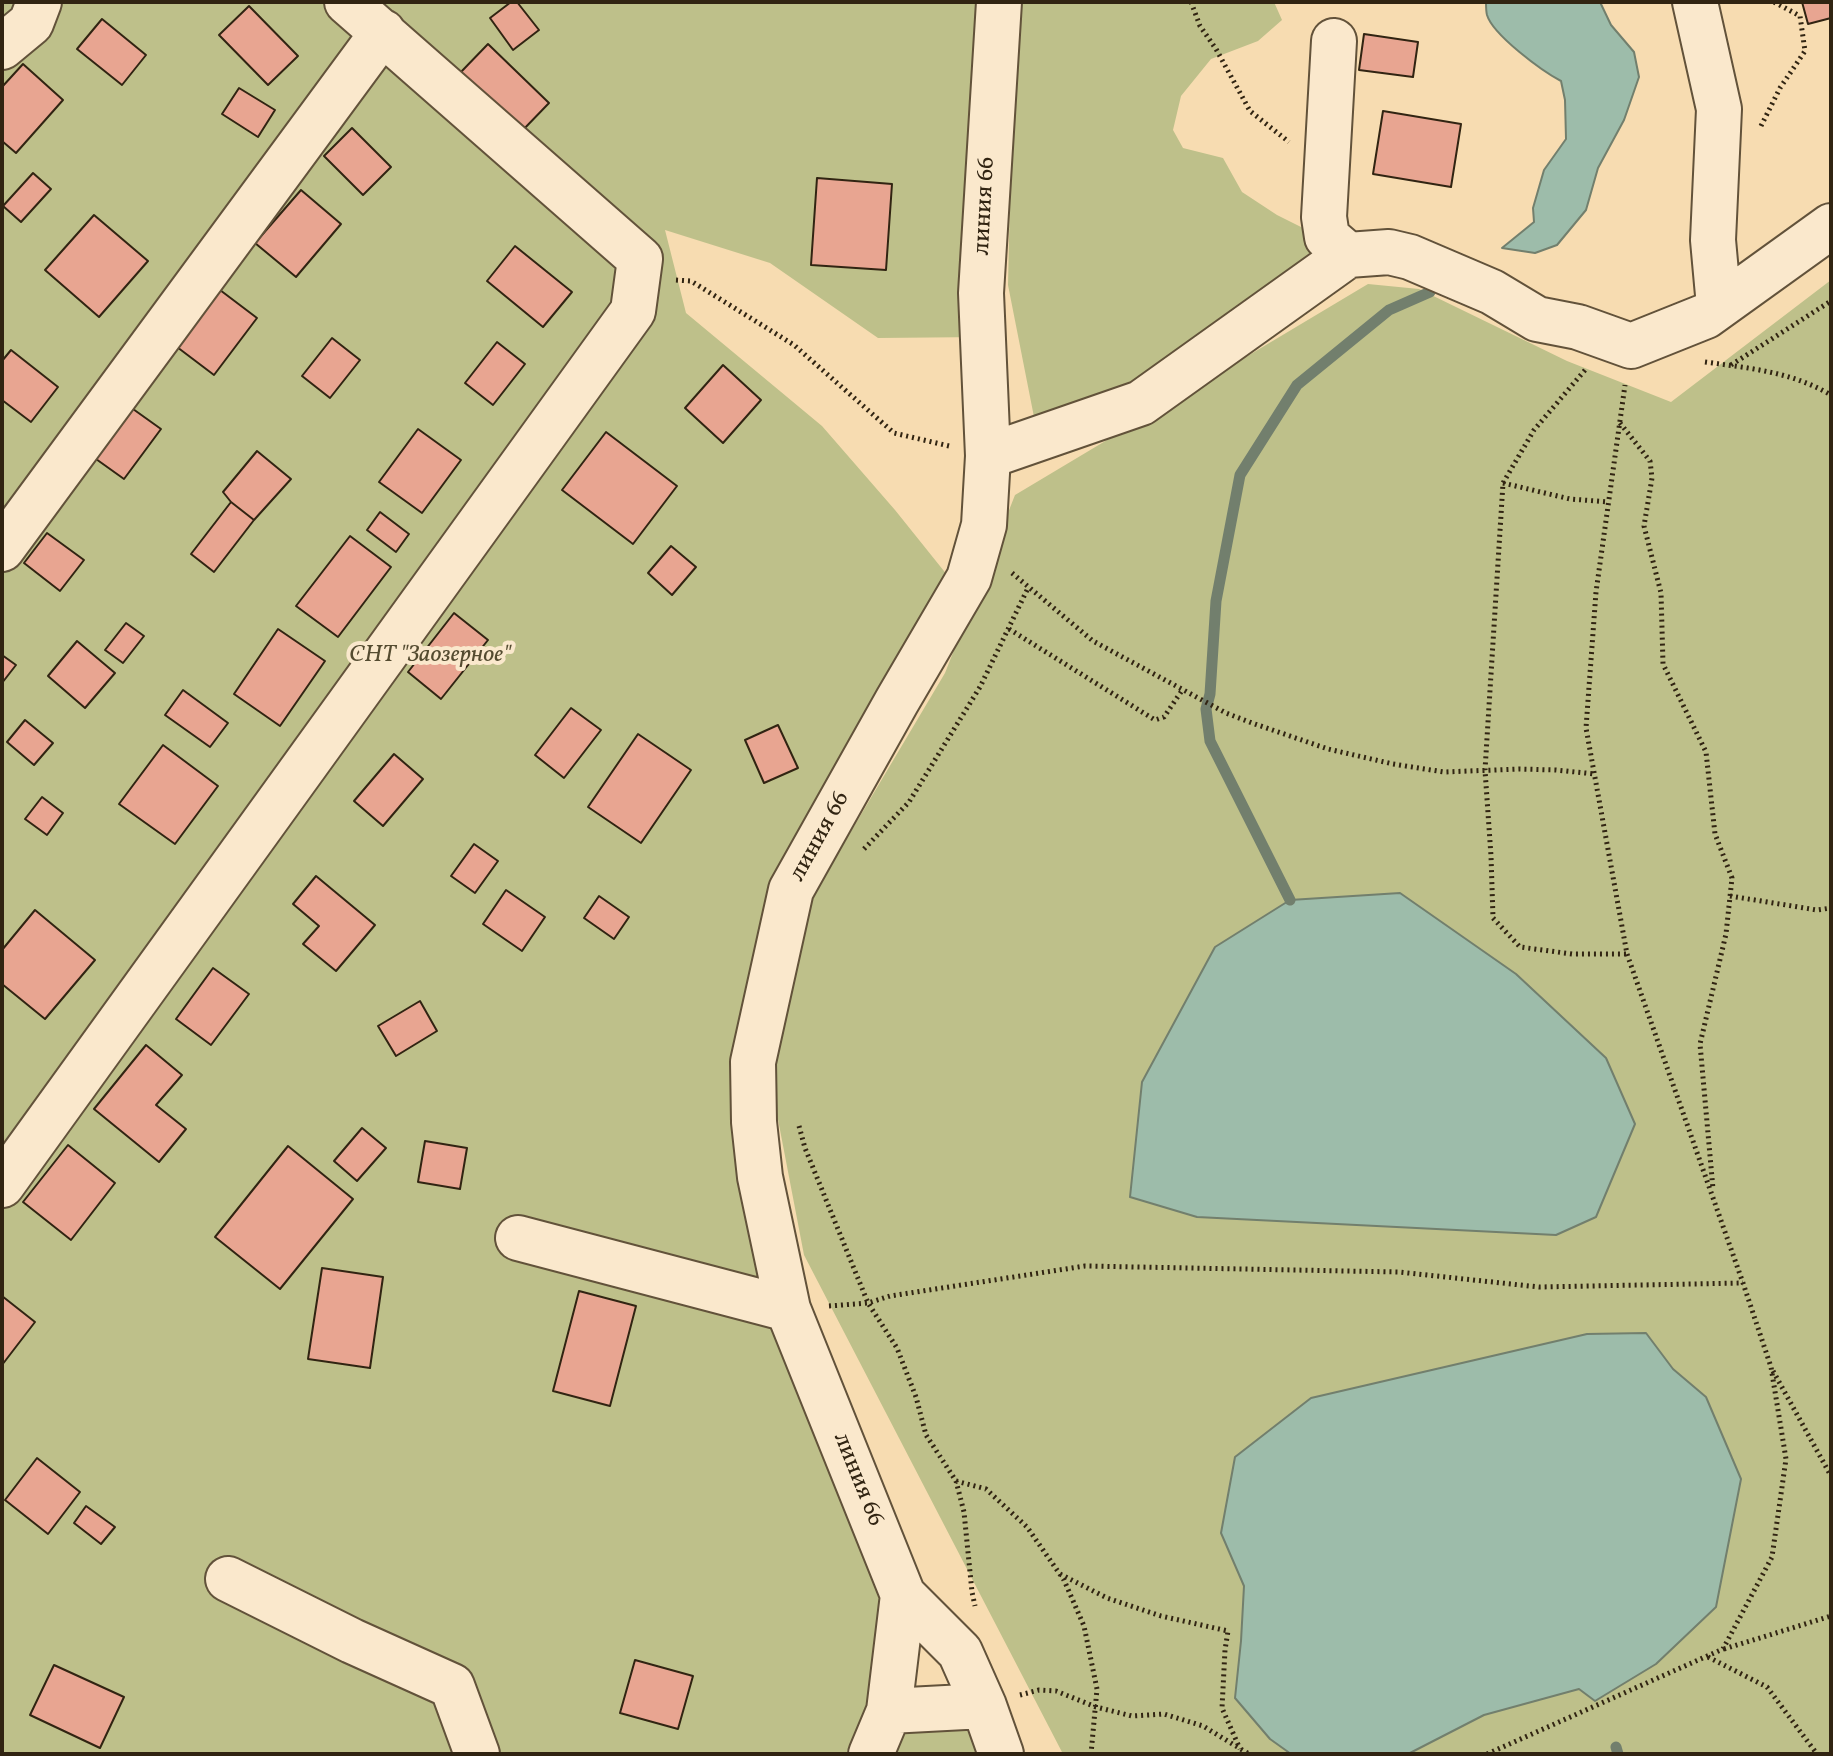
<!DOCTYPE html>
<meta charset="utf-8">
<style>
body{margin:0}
#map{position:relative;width:1833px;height:1756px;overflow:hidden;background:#f7dcb1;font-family:Vollkorn,serif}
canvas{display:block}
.frame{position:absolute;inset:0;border:4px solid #312412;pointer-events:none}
</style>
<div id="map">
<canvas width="1833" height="1756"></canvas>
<div class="frame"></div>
</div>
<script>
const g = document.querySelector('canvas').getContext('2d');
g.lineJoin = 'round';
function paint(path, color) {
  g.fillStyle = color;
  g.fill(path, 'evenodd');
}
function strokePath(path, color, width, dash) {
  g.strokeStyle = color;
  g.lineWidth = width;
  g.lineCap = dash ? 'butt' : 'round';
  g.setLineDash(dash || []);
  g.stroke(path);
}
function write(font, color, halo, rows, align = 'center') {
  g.font = font + ' Vollkorn,serif';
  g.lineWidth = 8;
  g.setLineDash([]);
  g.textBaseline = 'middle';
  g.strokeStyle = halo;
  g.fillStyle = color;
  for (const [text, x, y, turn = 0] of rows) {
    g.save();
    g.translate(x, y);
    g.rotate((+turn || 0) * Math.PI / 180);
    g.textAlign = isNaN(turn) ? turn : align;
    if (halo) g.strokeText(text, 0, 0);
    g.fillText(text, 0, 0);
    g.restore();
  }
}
paint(new Path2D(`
 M2,2H999L983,337L878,338L770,263L665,230L686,313L822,426L895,510L960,591L791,890L760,1177L903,1595L871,1754H2Z
 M1021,2H1274L1282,20L1258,41L1211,59L1181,96L1173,130L1183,148L1223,158L1242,192L1277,215L1309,231L1310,253L1134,389L1051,419L1034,417L1008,285L1014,14Z
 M1831,280V1754H1063L804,1255L771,1083L796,924L945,673L1015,495L1368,284L1419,289L1567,361L1671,402Z
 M896,1710L987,1716L1001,1754H876Z`), '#bec08a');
const water = new Path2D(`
 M1486,2H1600L1611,25L1634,52L1639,77L1624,120L1598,168L1586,210L1557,245L1535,253L1502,248L1534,222L1533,208L1544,170L1566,139L1565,100L1561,81C1542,71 1493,35 1487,15C1486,11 1486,6 1486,2Z
 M1400,893L1516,974L1606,1058L1635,1124L1596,1217L1556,1235L1197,1217L1130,1197L1142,1082L1215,947L1290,900Z
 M1646,1333L1673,1369L1706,1397L1741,1479L1716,1607L1656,1664L1595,1701L1579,1689L1484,1715L1408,1754H1291L1270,1739L1235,1698L1241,1641L1244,1586L1221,1533L1235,1457L1311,1398L1587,1334Z`);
paint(water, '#9dbcaa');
strokePath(water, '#727f6d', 2);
strokePath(new Path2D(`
 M1290,900L1210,741L1206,709L1210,694L1216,601L1240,475L1297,385L1389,310L1430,292
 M1616,1747L1618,1754`), '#727f6d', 11);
const building = new Path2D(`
 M511,2H517L539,30L513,50L490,18Z
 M1802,2H1831V18L1808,24Z
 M249,6L298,56L268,85L219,35Z
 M102,19L146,55L122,85L77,49Z
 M1364,34L1418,42L1413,77L1359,70Z
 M488,44L549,103L521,132L460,73Z
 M23,64L63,100L16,153L2,141V87Z
 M239,88L275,110L258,137L222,114Z
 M1383,111L1461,124L1451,187L1373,174Z
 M352,128L391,167L363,195L324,156Z
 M33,173L51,189L21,222L3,206Z
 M817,178L892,184L886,270L811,265Z
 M301,190L341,224L296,277L255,243Z
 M94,215L148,261L99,317L45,270Z
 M515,246L572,292L543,327L487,281Z
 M220,290L257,318L214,375L177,347Z
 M332,338L360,360L330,398L302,376Z
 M497,342L525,364L493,405L465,383Z
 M11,350L58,387L31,422L2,400V361Z
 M723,365L761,400L723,443L685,408Z
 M133,409L161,429L124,479L96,459Z
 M418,429L461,460L422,513L379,482Z
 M606,432L677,486L633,544L562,490Z
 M257,451L291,479L254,520L231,502L223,492Z
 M231,502L254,520L214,572L191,554Z
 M380,512L409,534L396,552L367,530Z
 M47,533L84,560L60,591L24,563Z
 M350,536L391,567L338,637L296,606Z
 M671,546L696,567L672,595L648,573Z
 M454,613L488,640L441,699L408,672Z
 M126,623L144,636L123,663L105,650Z
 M278,629L325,661L280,726L234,694Z
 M77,641L115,673L85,708L48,676Z
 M2,655L16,665L2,683Z
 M183,690L228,723L210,747L165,715Z
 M571,708L601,730L564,778L535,755Z
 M25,720L53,743L34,765L7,742Z
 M778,725L798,768L764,783L745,740Z
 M638,734L691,770L641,843L588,807Z
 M163,745L218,786L175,844L119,804Z
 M394,754L423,779L383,826L354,801Z
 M42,797L63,813L47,835L25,819Z
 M474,844L498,861L475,893L451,876Z
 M316,876L375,925L336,971L303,944L319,926L293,904Z
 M506,890L545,917L522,951L483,924Z
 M599,896L629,917L614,939L584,918Z
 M35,910L95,960L45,1019L2,984V950Z
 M213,968L249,994L211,1045L176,1019Z
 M420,1001L437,1031L396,1056L378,1026Z
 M146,1045L182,1075L156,1105L186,1129L159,1162L94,1109Z
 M362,1128L386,1148L357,1181L334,1161Z
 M425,1141L467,1148L460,1189L418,1182Z
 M68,1145L115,1183L71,1240L23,1202Z
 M288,1146L353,1199L280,1289L215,1237Z
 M322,1268L383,1277L370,1368L308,1359Z
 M579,1291L636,1306L610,1406L553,1391Z
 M2,1296L35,1322L2,1365Z
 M37,1458L80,1492L48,1534L5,1500Z
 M86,1506L115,1527L101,1544L74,1523Z
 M635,1660L693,1676L678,1729L620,1713Z
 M54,1665L124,1697L100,1748L30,1715Z`);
paint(building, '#e8a591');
strokePath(building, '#312412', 2);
const minor = new Path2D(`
 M999,2L981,293L988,456L984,525L969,578L897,701L791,890L753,1062L754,1122L760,1177L788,1309L903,1595L960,1652L984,1706L1001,1754
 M1695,2L1719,109L1713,240L1719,306
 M1334,41L1324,217L1327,237L1348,255
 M2,47L31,23L39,2
 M988,456L1141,403L1348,255L1389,252L1410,257L1492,292L1537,319L1578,327L1631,346L1706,316L1831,226
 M2,549L383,32
 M2,1185L633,311L640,259L347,2
 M518,1238L788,1309
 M228,1579L352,1641L452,1686L477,1754
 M889,1711L984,1706
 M871,1754L889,1711L903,1595`);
strokePath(minor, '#62523a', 48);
strokePath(new Path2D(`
 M1191,2L1200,26L1216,49L1250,111L1289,142
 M1761,126L1780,88L1805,51L1800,16L1774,2
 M676,280L691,281L794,345L894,433L949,446
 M1705,362C1749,368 1792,372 1831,395
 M1731,365L1831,301
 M1585,370L1534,430L1503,483L1485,770L1491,856L1493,918L1520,947L1572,954H1627
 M1620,423L1650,461L1652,478L1644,526L1661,593L1663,664L1706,752L1715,834L1732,878L1726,934L1700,1044L1713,1189
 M1503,483L1570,499L1609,502
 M1012,573L1093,641L1226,713L1252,723L1328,749L1393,764L1444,772L1519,769L1556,770L1595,774
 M1009,629L1155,720L1164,717L1183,689
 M864,849L909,802L980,687L1028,588
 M1730,896L1817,910L1831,908
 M799,1126L805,1148L868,1303L897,1348L916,1397L926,1435L956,1481L964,1512L972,1592L975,1606
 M829,1306L868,1303L890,1296L1085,1266L1399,1272L1539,1287L1743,1283
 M1773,1371L1831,1476
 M956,1481L986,1489L1027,1527L1064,1580L1084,1626L1097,1689L1091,1754
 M1060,1574L1107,1598L1161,1616L1228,1631L1225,1650L1222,1708L1240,1749
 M1724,1649L1831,1616
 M1708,1657L1767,1687L1817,1754
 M1020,1695L1039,1690L1056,1691L1096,1707L1132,1716L1164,1714L1203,1726L1249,1754
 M1487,1754L1723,1649L1772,1557L1786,1459L1771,1367L1743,1283L1627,954L1586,728L1596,592L1625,385`), '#312412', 5, [2, 4]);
strokePath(minor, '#fae8cc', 44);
write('24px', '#312412', '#fae8cc', [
 ["линия 66",986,206,-87],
 ["линия 66",821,837,-61],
 ["линия 66",857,1480,68]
]);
write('italic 24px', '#544b30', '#fae8cc', [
 ["СНТ \"Заозерное\"",430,657]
]);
</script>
